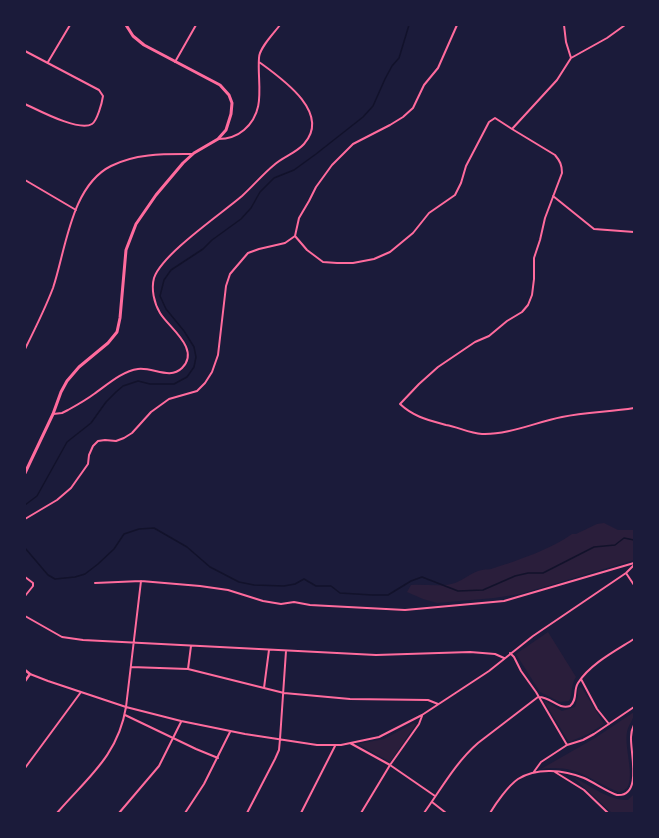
<!DOCTYPE html>
<style>
body{margin:0}
#map{position:relative;width:659px;height:838px;overflow:hidden;background:#1b1b3a;font-family:Commissioner,sans-serif}
canvas{display:block}
.frame{position:absolute;inset:0;border:26px solid #1b1b3a;pointer-events:none}
</style>
<div id="map">
<canvas width="659" height="838"></canvas>
<div class="frame"></div>
</div>
<script>
const g = document.querySelector('canvas').getContext('2d');
g.lineJoin = 'round';
function paint(path, color) {
  g.fillStyle = color;
  g.fill(path, 'evenodd');
}
function strokePath(path, color, width, dash) {
  g.strokeStyle = color;
  g.lineWidth = width;
  g.lineCap = dash ? 'butt' : 'round';
  g.setLineDash(dash || []);
  g.stroke(path);
}
paint(new Path2D(`
 M604,523L618,530H634V560L520,594L494,598L437,603L423,599L407,592L411,585C425,584 438,587 451,584C462,582 471,572 482,570C486,569 490,570 494,568C517,561 553,548 572,534H576L597,524Z
 M548,632L576,677C570,686 573,695 569,701L560,702L540,692L516,654Z
 M580,687L582,688L604,724L588,734L569,742L545,703V701L562,711L575,707L578,696V688Z
 M634,712C634,720 628,725 627,732C624,747 635,776 627,788C625,790 622,791 619,792C588,780 578,764 541,769L595,738Z
 M414,723L416,724L390,762L358,744L384,739Z
 M573,777C590,785 609,801 628,800L634,794V813H612Z`), '#2a1e3b');
strokePath(new Path2D(`
 M25,505L37,496L67,442L91,423L106,402L116,392L123,386L138,381L150,384H174L187,377L194,367L196,357L194,347L184,331L166,309L160,296L164,280L171,270L203,249L212,240L241,219L251,208L260,192L274,178L294,170L316,154L363,117L373,106L385,79L392,66L399,58L409,25
 M25,548L48,575L55,579L75,577L85,574L98,564L114,549L124,534L139,529L154,528L187,547L210,567L239,582L254,585L284,586L295,584L304,579L316,586H331L340,593L372,595H388L411,581L422,577L458,591L483,590L515,576L528,573H543L594,547L615,545L624,538L634,540`), '#12122b', 1.5);
strokePath(new Path2D(`
 M457,25L438,68L424,85L413,108L403,117L390,125L353,144L332,165L316,187L309,201L299,218L295,236L307,250L323,262L337,263H353L374,259L390,252L413,233L429,213L455,195L461,183L466,166L489,122L495,118L512,129
 M564,25L566,42L571,58L557,80L512,129L555,155C560,161 562,165 562,173L545,218L540,240L534,258V279L532,295L528,305L522,312L507,321L489,336L475,342L438,367L419,384L400,404C414,417 428,420 446,425C458,427 469,433 482,434C509,435 536,422 562,417C586,412 610,412 634,408
 M25,51L99,90L103,96C102,103 97,121 92,124C79,132 38,110 25,104
 M571,58L607,38L625,25
 M48,62L70,25
 M175,62L196,25
 M218,139C227,139 237,136 244,130C267,110 257,84 259,58C259,48 274,33 280,25
 M25,180L76,210
 M553,196L594,229L634,232
 M25,349C35,329 45,309 53,288C66,249 71,186 111,166C136,153 166,154 192,154
 M53,414L62,413L68,410C77,405 86,400 94,394C107,385 122,371 138,369C153,367 170,380 182,368C201,349 169,328 160,313C154,303 151,289 154,278C162,254 221,214 242,196C253,186 263,174 274,165C283,157 296,153 304,144C332,113 281,78 259,62
 M25,519L57,500L71,488L88,464L89,455L93,446L98,441L105,440L116,441L124,438L132,433L151,412L169,399L197,391L205,383L212,372L218,355L226,286L230,274L248,253L259,249L285,243L295,236
 M626,573L634,585
 M25,577L33,583V586L25,596
 M95,583L141,581L200,586L228,590L263,601L281,604L294,602L310,605L405,610L504,601L634,563
 M25,616L62,637L83,640L376,655L470,652L495,654L504,658
 M510,653L514,657L521,671L536,692L567,745
 M131,667L188,669L284,693L350,699L428,700L438,704
 M188,669L191,646
 M30,674L48,681L126,707L181,721L245,734L317,745H341L379,737L422,715L489,671L533,636L626,573L634,565
 M581,679L597,709L609,724
 M264,688L269,650
 M125,715L196,749L218,758
 M350,743L390,765L435,796
 M25,768L81,692
 M555,772L584,790L608,813
 M533,773L541,762L567,745L583,740L594,734L634,707
 M432,802L446,813
 M57,813C87,778 118,756 126,707L141,581
 M119,813L159,766L181,722
 M185,813L204,784L230,732
 M247,813L275,759L279,750L280,739L286,651
 M301,813L335,746
 M361,813L390,765L419,724L422,716
 M424,813C441,789 456,762 478,743L538,697C550,696 558,710 570,706C578,699 573,691 578,683C590,664 615,651 634,639
 M490,813C496,803 508,786 518,779C537,767 564,770 584,778C595,783 606,791 617,795C643,797 630,751 631,737C631,733 632,729 634,725`), '#ff6b9d', 2);
strokePath(new Path2D(`
 M25,670L30,674L25,681`), '#ff6b9d', 2.5);
strokePath(new Path2D(`
 M25,473L53,414L61,392L67,381L79,367L108,343L117,332L120,318L126,250L136,224L156,195L183,163L194,153L218,139L226,130L231,114L232,103L229,95L220,85L144,45L133,36L126,25`), '#ff6b9d', 3);
</script>
